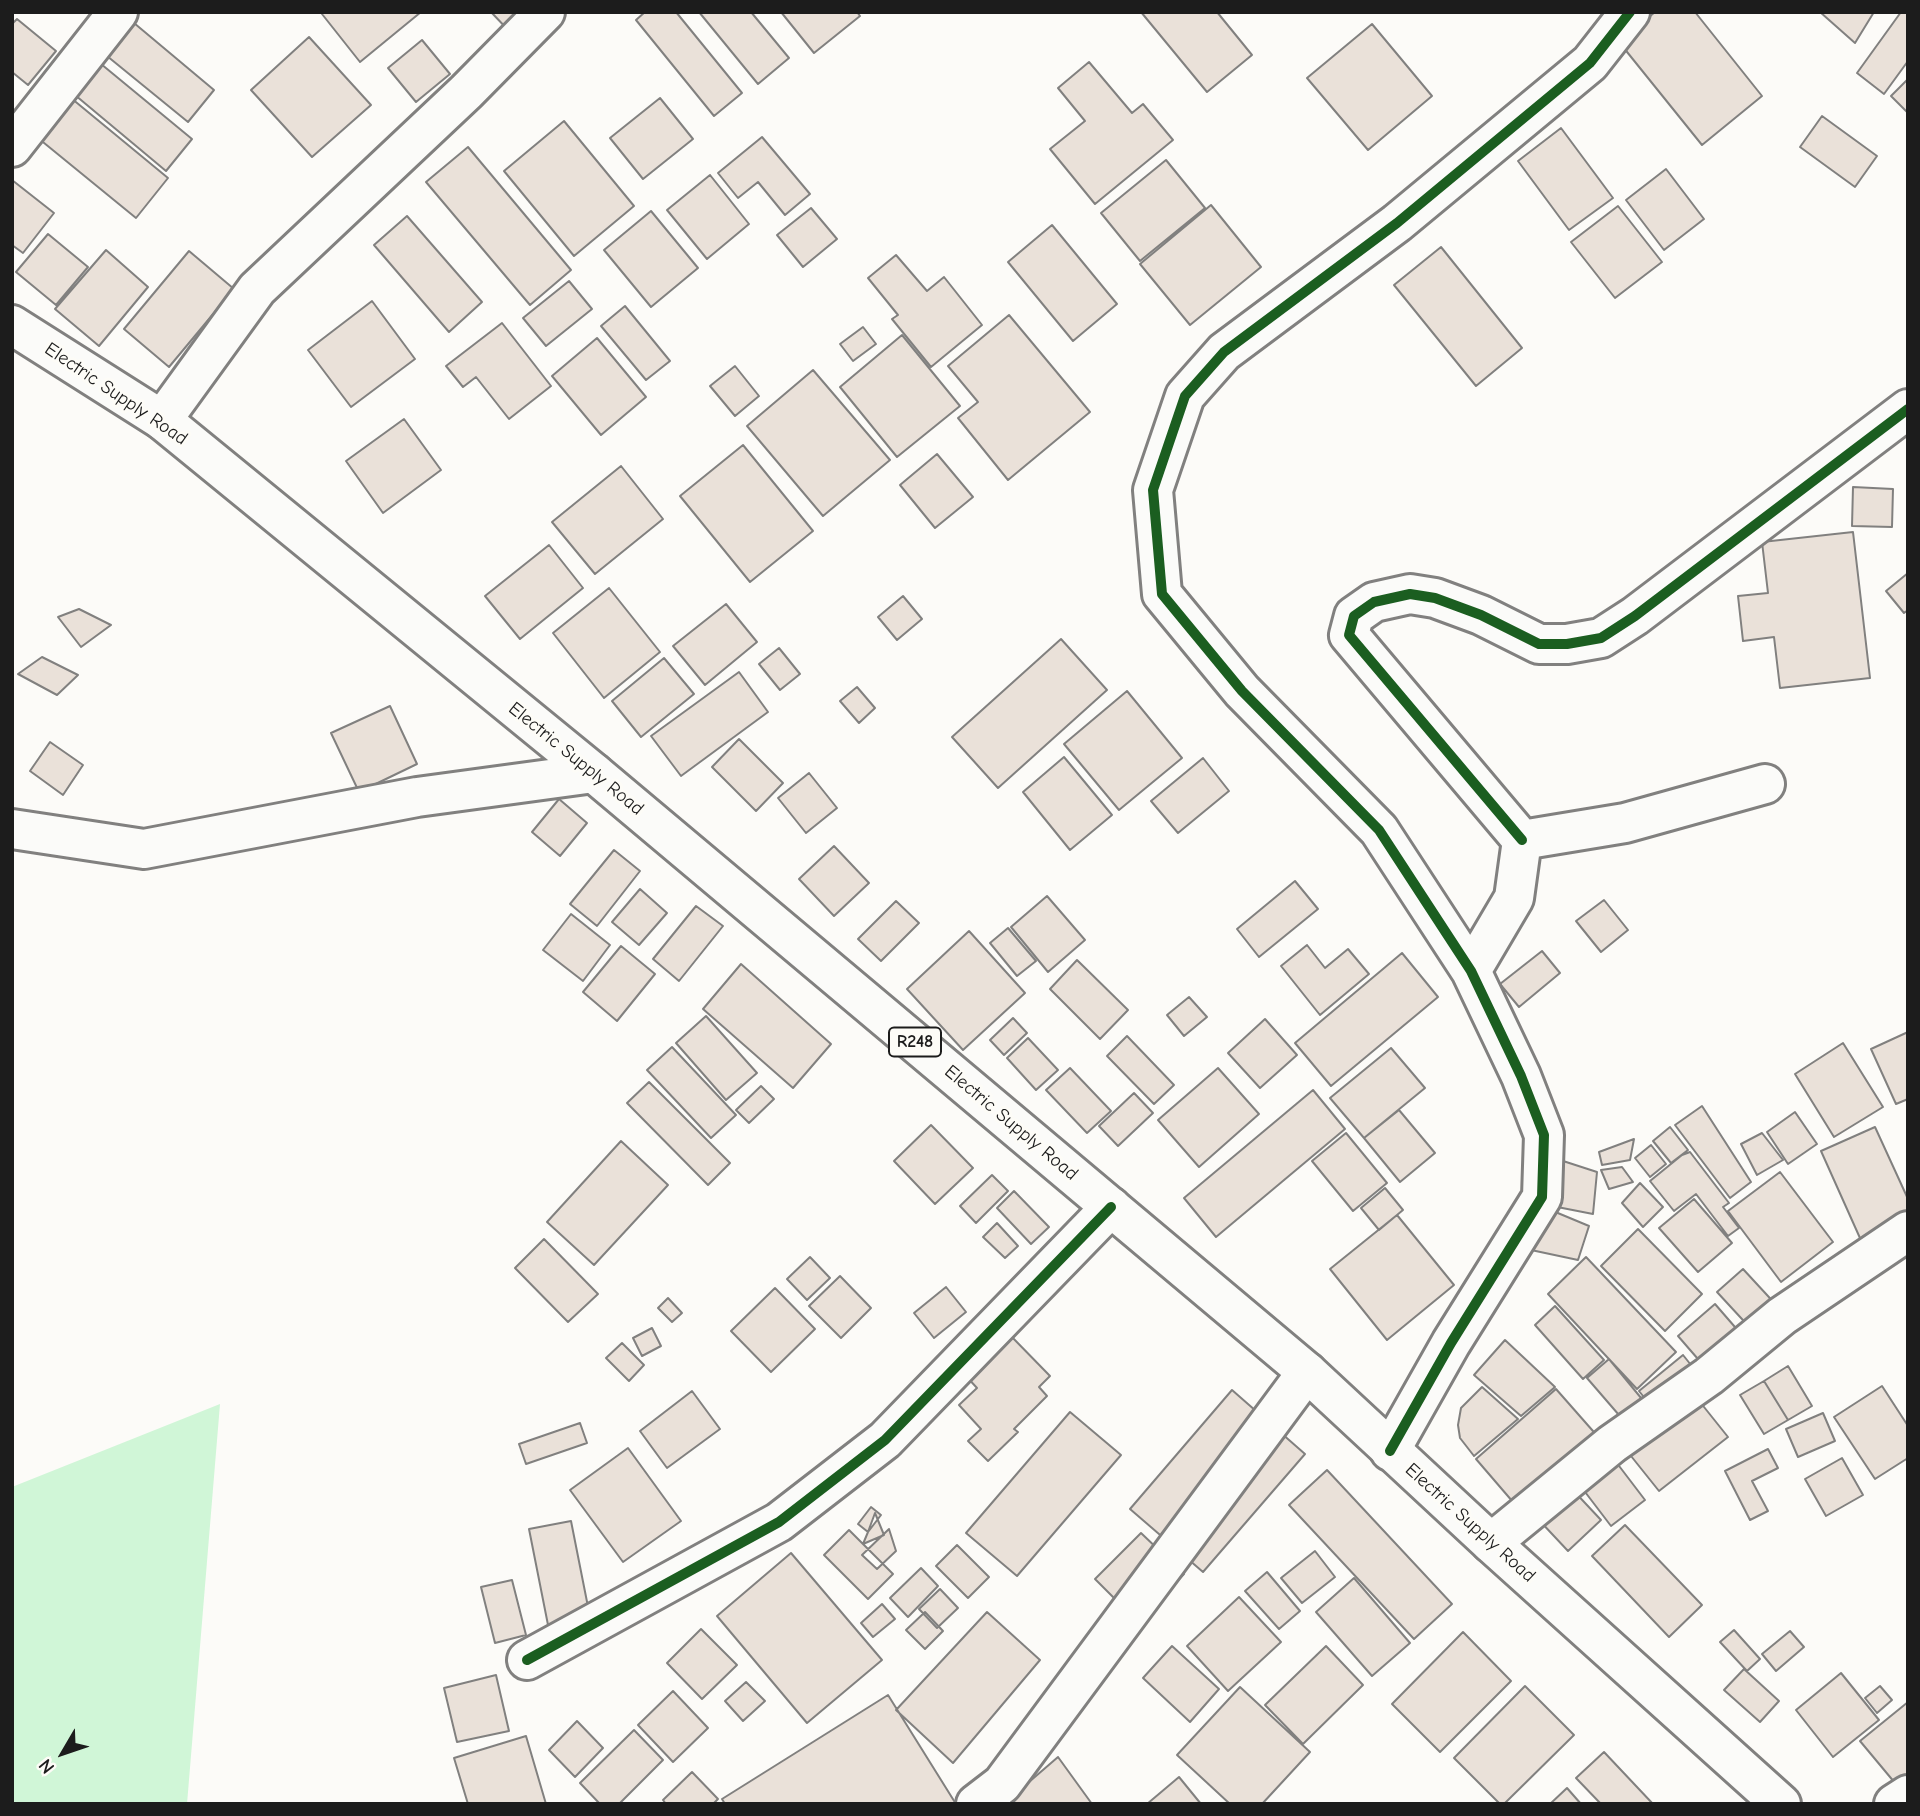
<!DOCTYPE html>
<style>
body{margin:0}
#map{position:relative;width:1920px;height:1816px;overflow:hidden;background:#fcfbf8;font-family:"Comic Neue",sans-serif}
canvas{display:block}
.frame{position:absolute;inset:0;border:14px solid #1c1c1c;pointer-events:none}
.north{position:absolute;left:28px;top:1718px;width:70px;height:70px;-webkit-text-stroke:5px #fdfcf7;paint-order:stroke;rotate:231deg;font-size:19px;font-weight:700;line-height:28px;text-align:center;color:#1c1c1c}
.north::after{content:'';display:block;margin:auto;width:24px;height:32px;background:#1c1c1c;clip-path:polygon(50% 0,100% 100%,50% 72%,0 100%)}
</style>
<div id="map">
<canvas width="1920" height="1816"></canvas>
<div class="frame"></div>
<div class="north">N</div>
</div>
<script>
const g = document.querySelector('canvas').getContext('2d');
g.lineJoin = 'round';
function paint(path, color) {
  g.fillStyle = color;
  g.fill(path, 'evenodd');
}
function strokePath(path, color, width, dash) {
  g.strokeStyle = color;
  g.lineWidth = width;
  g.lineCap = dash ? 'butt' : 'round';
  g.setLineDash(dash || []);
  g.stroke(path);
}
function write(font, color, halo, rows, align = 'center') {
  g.font = font + ' "Comic Neue",sans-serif';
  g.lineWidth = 6;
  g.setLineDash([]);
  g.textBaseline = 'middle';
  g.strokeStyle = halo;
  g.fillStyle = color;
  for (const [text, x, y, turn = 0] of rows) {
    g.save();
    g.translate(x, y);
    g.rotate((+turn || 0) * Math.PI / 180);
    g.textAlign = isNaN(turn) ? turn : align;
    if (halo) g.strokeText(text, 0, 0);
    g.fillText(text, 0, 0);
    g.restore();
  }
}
paint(new Path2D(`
 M220,1404L187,1804H12V1487Z`), '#d0f6d7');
const building = new Path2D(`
 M324,12H421L360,62L322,14Z
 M491,12H532L510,32Z
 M645,12H676L742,93L714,116L636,20Z
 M699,12H751L789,58L758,84Z
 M781,12H857L860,16L814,53Z
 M1141,12H1217L1252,55L1207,92Z
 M1655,12H1695L1762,96L1702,145L1619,42Z
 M1820,12H1874L1855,43Z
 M1901,12H1908V61L1884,94L1857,73Z
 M17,19L56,51L28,85L12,72V24Z
 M134,23L214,90L188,122L107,56Z
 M1372,24L1432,96L1368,150L1307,78Z
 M309,37L371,105L312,157L251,90Z
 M422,40L450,74L416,102L388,68Z
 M95,59L192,139L166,171L69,90Z
 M1089,62L1132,113L1143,104L1173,140L1095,204L1050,149L1085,121L1058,88Z
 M1908,79V113L1891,96Z
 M71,98L168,178L136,218L38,138Z
 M660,98L693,139L643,179L610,138Z
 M1822,116L1877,156L1855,187L1800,147Z
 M564,121L634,206L574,256L504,171Z
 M1561,128L1613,198L1569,230L1518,161Z
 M762,137L810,194L785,215L758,182L738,198L718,173Z
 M468,147L571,270L530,305L426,182Z
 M1166,160L1205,208L1140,261L1101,213Z
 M1666,169L1704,219L1664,250L1626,200Z
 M710,175L749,224L707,259L667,210Z
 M12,180L54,213L23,253L12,245Z
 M1211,205L1261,267L1190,325L1140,264Z
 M1618,206L1662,262L1615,298L1571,242Z
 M811,208L837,239L803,267L777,235Z
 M651,211L698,268L651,307L604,250Z
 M407,216L482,302L449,332L374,245Z
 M1052,225L1117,304L1073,341L1008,262Z
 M48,234L88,267L56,305L16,272Z
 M1441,247L1522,348L1476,386L1394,285Z
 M106,250L148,287L99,346L55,309Z
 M189,251L234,289L169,367L124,329Z
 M896,255L927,291L944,277L982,325L931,367L892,319L898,315L868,278Z
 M569,281L592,309L546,346L523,318Z
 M372,301L415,359L351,407L308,350Z
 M625,306L670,361L646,380L601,326Z
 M1009,315L1090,412L1008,480L958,418L978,402L948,366Z
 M502,323L551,386L509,419L476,377L463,387L446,366Z
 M863,327L876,344L853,361L840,344Z
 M902,335L960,406L897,457L840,387Z
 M597,338L646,397L601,435L552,376Z
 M735,366L759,396L735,416L710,386Z
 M813,370L890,460L823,516L747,426Z
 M404,419L441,470L383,513L346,461Z
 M743,445L813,531L750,582L680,496Z
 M937,454L973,497L935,528L900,485Z
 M621,466L663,519L595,574L552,522Z
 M1853,487L1893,489L1892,527L1852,526Z
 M1853,532L1870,678L1780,688L1774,637L1743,641L1738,596L1768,593L1762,542Z
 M549,545L583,588L520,639L485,596Z
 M1908,573V610L1904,613L1886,591Z
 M609,588L660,652L604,698L553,633Z
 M903,596L922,619L897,640L878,617Z
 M726,604L757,642L705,685L673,646Z
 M79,609L111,625L81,647L58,617Z
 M1061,639L1107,690L998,788L952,737Z
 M779,648L800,674L780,690L759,664Z
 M42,657L78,675L57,695L18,674Z
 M664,658L694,694L641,737L612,701Z
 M739,672L768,712L681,776L651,736Z
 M857,687L875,708L859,723L840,701Z
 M1127,691L1182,758L1119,810L1064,744Z
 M390,706L417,764L359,792L331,733Z
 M739,739L783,783L756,811L712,767Z
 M50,742L83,765L63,795L30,771Z
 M1064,757L1112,815L1070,850L1023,792Z
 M1203,758L1229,791L1178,833L1151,801Z
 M809,773L837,808L806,833L778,798Z
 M559,799L587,823L560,856L532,832Z
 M834,846L869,883L834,916L799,879Z
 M614,850L640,871L597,926L570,904Z
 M1295,881L1318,909L1259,957L1237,929Z
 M640,889L667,913L639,945L612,922Z
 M1047,896L1085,940L1048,972L1011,927Z
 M1604,900L1628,930L1601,952L1576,921Z
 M896,901L919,923L881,961L858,939Z
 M696,906L723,926L679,981L653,959Z
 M571,914L610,945L583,981L543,950Z
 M1008,928L1036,961L1017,976L990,943Z
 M969,931L1025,993L963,1050L907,989Z
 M1307,945L1325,968L1348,949L1369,974L1320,1015L1281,966Z
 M621,946L655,974L617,1021L583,992Z
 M1542,951L1560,973L1519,1007L1500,984Z
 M1402,953L1438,997L1331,1086L1295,1043Z
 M1077,960L1128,1010L1100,1039L1050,989Z
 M741,964L831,1044L793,1088L703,1009Z
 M1189,997L1207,1017L1184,1036L1167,1015Z
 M706,1016L757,1073L726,1100L676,1043Z
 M1013,1018L1027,1033L1004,1055L990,1040Z
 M1265,1019L1297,1055L1260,1088L1228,1053Z
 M1908,1032V1099L1896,1104L1871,1049Z
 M1127,1036L1174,1085L1154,1104L1107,1056Z
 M1028,1038L1058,1070L1036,1090L1007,1058Z
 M1843,1043L1883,1107L1834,1137L1795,1074Z
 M672,1047L736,1115L711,1138L647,1070Z
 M1391,1048L1425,1088L1364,1138L1330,1098Z
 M1070,1068L1111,1111L1087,1133L1046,1090Z
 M1218,1068L1259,1114L1199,1167L1158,1120Z
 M649,1082L730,1163L708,1185L627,1103Z
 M761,1086L774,1099L749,1123L736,1110Z
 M1313,1090L1345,1129L1216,1237L1184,1198Z
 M1134,1093L1153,1113L1118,1146L1099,1126Z
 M1702,1106L1751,1182L1730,1198L1675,1125Z
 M1399,1110L1435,1153L1400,1182L1364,1138Z
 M1795,1112L1817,1144L1788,1164L1767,1132Z
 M931,1125L973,1168L935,1204L894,1161Z
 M1670,1127L1688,1150L1671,1163L1653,1141Z
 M1875,1127L1908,1199V1228L1864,1247L1821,1151Z
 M1346,1133L1387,1183L1353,1211L1312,1161Z
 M1762,1133L1783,1160L1757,1175L1741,1144Z
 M1634,1139L1630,1160L1602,1165L1599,1152Z
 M621,1141L668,1185L594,1265L547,1222Z
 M1651,1145L1666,1164L1650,1177L1635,1158Z
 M1690,1152L1729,1203L1723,1207L1739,1228L1728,1236L1696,1194L1674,1211L1650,1181L1682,1155Z
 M1560,1160L1597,1172L1593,1214L1547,1205Z
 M1622,1167L1633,1182L1609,1189L1601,1170Z
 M1780,1172L1833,1242L1781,1282L1728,1211Z
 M992,1175L1008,1191L976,1223L960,1206Z
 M1640,1183L1663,1207L1643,1227L1622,1203Z
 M1385,1188L1403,1210L1379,1230L1361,1208Z
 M1014,1191L1049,1227L1031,1244L997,1208Z
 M1694,1199L1732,1243L1698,1272L1659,1228Z
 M1553,1211L1589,1226L1578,1260L1531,1250Z
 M1397,1215L1454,1285L1387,1340L1330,1269Z
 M997,1223L1018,1246L1005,1258L983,1237Z
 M1638,1229L1702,1294L1665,1331L1601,1266Z
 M544,1239L598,1294L568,1322L515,1268Z
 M810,1257L830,1278L807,1300L787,1279Z
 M1586,1257L1676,1352L1637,1389L1548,1294Z
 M1743,1269L1779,1308L1753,1331L1717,1292Z
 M840,1276L871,1308L841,1338L809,1306Z
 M946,1287L966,1312L934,1338L914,1313Z
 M775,1288L815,1329L771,1372L731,1331Z
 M668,1298L682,1313L672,1322L658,1308Z
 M1715,1304L1741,1334L1704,1366L1678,1336Z
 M1555,1306L1604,1360L1583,1379L1535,1325Z
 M652,1328L661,1346L642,1356L633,1338Z
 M1009,1334L1050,1376L1039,1387L1047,1396L1014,1429L1018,1432L988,1461L968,1441L981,1429L959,1405L977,1388L966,1376Z
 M1505,1340L1555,1387L1521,1416L1474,1375Z
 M622,1343L644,1365L629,1381L606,1358Z
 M1683,1355L1695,1370L1651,1406L1639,1391Z
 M1609,1359L1646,1404L1625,1422L1587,1378Z
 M1788,1366L1812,1406L1788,1420L1764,1381Z
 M1764,1381L1788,1420L1764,1434L1740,1395Z
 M1882,1386L1908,1426V1458L1875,1479L1834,1417Z
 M1482,1387L1518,1419L1474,1456L1460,1438L1458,1425L1461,1408Z
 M1556,1389L1600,1439L1519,1509L1476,1459Z
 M1232,1390L1305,1454L1203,1572L1130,1509Z
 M692,1391L720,1429L667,1468L640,1431Z
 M1696,1397L1728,1437L1659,1491L1627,1451Z
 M1070,1412L1121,1455L1017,1576L966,1533Z
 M1823,1413L1835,1441L1798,1457L1786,1429Z
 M580,1423L587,1443L526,1464L519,1444Z
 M628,1448L681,1521L623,1562L570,1490Z
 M1768,1449L1778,1468L1752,1481L1768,1511L1750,1520L1725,1471Z
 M1613,1458L1645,1500L1611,1526L1579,1484Z
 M1842,1458L1863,1495L1826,1516L1805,1479Z
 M1327,1470L1452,1604L1414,1639L1289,1505Z
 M1571,1488L1601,1520L1568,1551L1538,1519Z
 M871,1507L881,1515L868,1532L858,1524Z
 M875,1513L884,1535L863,1544L868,1532Z
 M571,1521L592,1627L550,1635L529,1529Z
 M1625,1525L1702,1605L1669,1637L1592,1556Z
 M889,1529L896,1551L877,1569L862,1555Z
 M849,1530L893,1574L868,1599L824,1555Z
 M1141,1533L1184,1574L1138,1622L1095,1579Z
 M957,1545L989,1577L968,1598L936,1566Z
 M1315,1551L1335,1577L1302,1603L1281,1578Z
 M791,1553L882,1660L807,1723L717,1616Z
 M921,1568L938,1586L908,1617L890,1598Z
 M1267,1572L1300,1611L1279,1629L1245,1591Z
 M1354,1578L1410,1643L1372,1676L1316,1612Z
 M512,1580L526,1635L495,1643L481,1587Z
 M940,1589L958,1608L937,1628L919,1609Z
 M1239,1597L1281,1642L1228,1691L1187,1646Z
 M882,1604L895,1619L873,1637L861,1623Z
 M925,1612L943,1631L925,1649L906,1630Z
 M987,1612L1040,1660L953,1763L896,1710Z
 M701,1629L737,1665L702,1699L667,1663Z
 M1734,1630L1760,1659L1747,1671L1720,1642Z
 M1790,1631L1804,1647L1776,1671L1762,1654Z
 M1463,1632L1511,1681L1440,1752L1392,1704Z
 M1172,1646L1219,1689L1190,1722L1143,1678Z
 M1326,1646L1363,1685L1303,1744L1265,1705Z
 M1744,1669L1779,1701L1760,1722L1724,1690Z
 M1841,1673L1879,1720L1833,1757L1796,1710Z
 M496,1675L509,1731L457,1742L444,1688Z
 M746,1682L765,1701L743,1721L725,1701Z
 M1525,1686L1574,1735L1504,1804H1500L1454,1758Z
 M1880,1686L1892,1700L1877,1713L1865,1698Z
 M1240,1687L1310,1752L1262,1804H1230L1177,1755Z
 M673,1691L708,1728L673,1762L638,1725Z
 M888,1695L956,1804H725L722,1799Z
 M1908,1702V1782L1900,1789L1860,1741Z
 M577,1721L603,1748L575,1777L549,1750Z
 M634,1730L663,1760L619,1804H600L580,1783Z
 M526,1736L546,1804H468L454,1758Z
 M1604,1752L1653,1804H1601L1576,1778Z
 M1058,1757L1092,1804H1010L1007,1801Z
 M692,1772L718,1799L713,1804H666L663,1800Z
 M1179,1777L1201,1804H1147Z
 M1567,1788L1581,1804H1550Z`);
paint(building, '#eae1d9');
strokePath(building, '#81807f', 2);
const minor = new Path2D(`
 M12,147L118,12
 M162,420L257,289L466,92L545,12
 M12,829L144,849L417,797L594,773
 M1522,840L1349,635L1354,616L1374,602L1410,594L1435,598L1481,615L1539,644H1567L1601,638L1635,616L1908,409
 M1471,971L1514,898L1522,840L1625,823L1765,784
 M1390,1451L1451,1343L1542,1197L1544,1135L1521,1076L1471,971L1379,830L1242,691L1162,594L1153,490L1185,396L1224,352L1397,223L1590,63L1630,12
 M1491,1543L1612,1444L1709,1376L1782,1316L1908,1231
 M527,1660L779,1522L885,1440L1111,1207
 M976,1804L1002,1784L1307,1372
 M1894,1804L1908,1795`);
const major = new Path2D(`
 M12,325L162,420L594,773L1307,1372L1491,1543L1781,1804`);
strokePath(minor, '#81807f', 44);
strokePath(major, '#81807f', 44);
strokePath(minor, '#fbfbf9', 38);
strokePath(major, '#fbfbf9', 38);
strokePath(new Path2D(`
 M1522,840L1349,635L1354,616L1374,602L1410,594L1435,598L1481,615L1539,644H1567L1601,638L1635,616L1908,409
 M1390,1451L1451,1343L1542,1197L1544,1135L1521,1076L1471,971L1379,830L1242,691L1162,594L1153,490L1185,396L1224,352L1397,223L1590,63L1630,12
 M527,1660L779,1522L885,1440L1111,1207`), '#1b5e20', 10);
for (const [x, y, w] of [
 [915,1042,52]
]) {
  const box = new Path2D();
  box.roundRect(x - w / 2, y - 14.5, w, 29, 5);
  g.fillStyle = '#fdfcf7';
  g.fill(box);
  strokePath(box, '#1c1c1c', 2);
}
write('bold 18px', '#1c1c1c', null, [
 ["R248",915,1042]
]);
write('19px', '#1c1c1c', '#fdfcf7', [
 ["Electric Supply Road",116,394,34],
 ["Electric Supply Road",576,759,39],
 ["Electric Supply Road",1011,1123,40],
 ["Electric Supply Road",1470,1523,42]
]);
</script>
